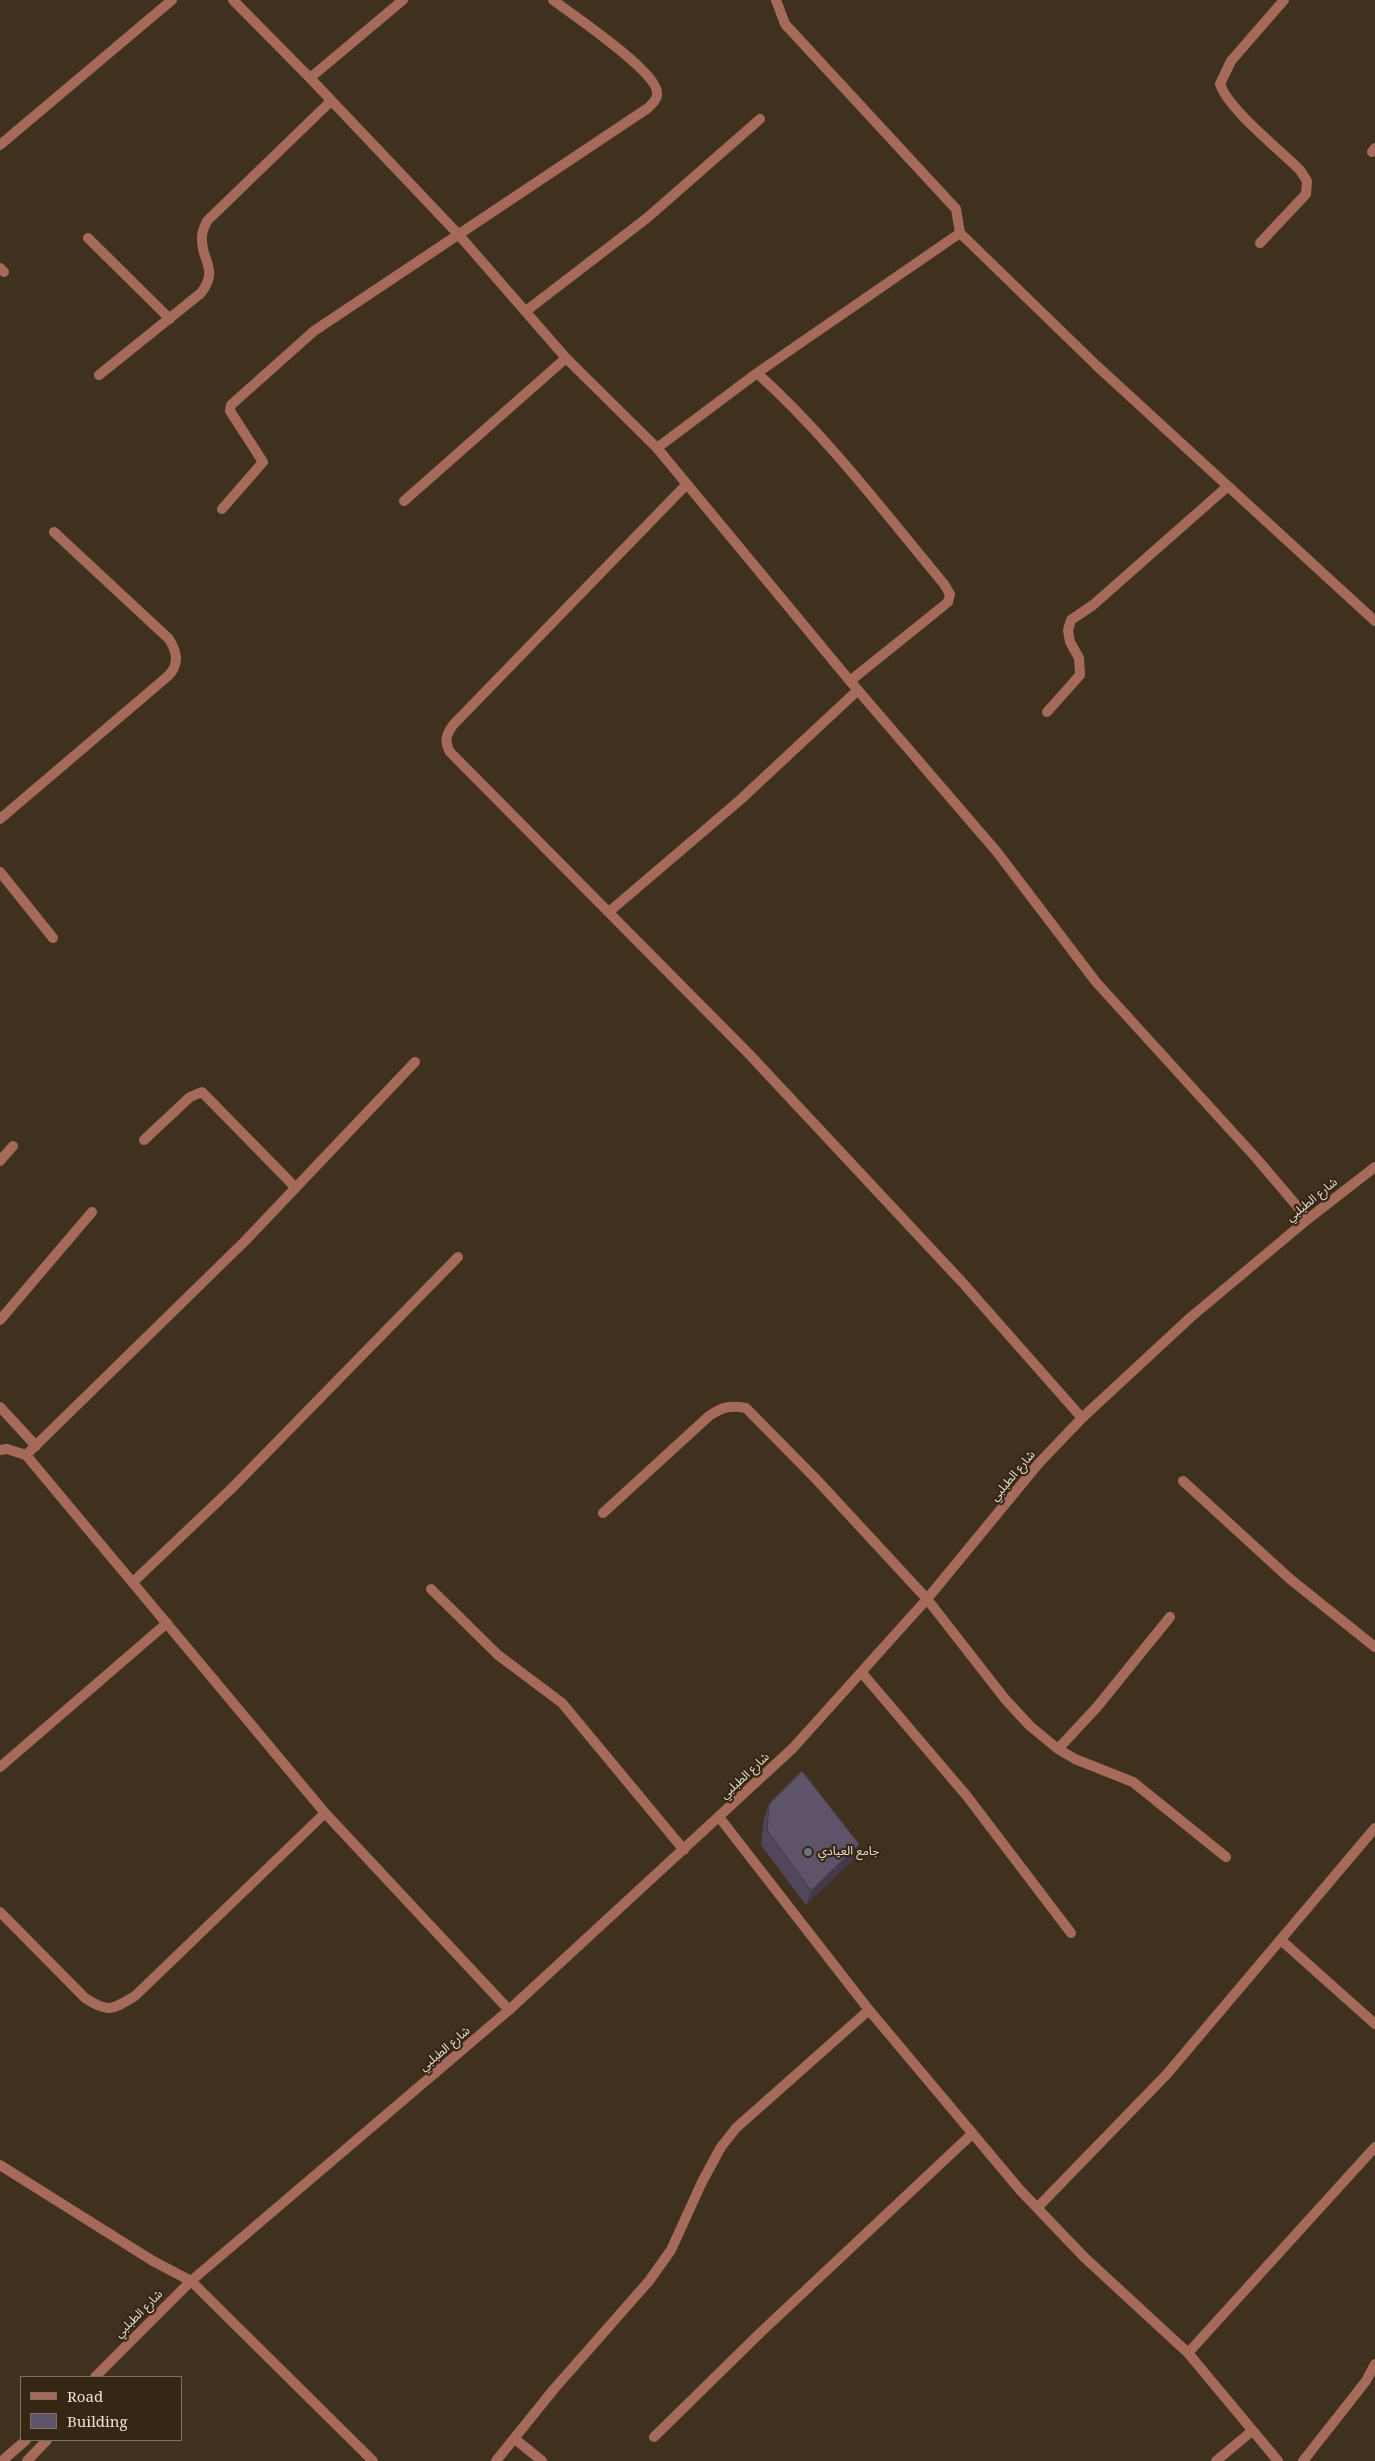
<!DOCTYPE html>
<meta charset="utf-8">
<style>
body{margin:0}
#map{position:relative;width:1375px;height:2461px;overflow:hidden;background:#40301e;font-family:"Noto Serif",serif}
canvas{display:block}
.legend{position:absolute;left:20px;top:2376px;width:162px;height:65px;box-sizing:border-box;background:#362614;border:1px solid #7e7061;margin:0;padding:6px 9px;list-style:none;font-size:15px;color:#ebe0d5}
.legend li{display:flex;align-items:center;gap:10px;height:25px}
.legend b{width:25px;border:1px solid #7e7061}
</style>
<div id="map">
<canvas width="1375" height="2461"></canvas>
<ul class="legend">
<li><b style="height:6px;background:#a66a5a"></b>Road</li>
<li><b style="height:14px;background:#5f5369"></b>Building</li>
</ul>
</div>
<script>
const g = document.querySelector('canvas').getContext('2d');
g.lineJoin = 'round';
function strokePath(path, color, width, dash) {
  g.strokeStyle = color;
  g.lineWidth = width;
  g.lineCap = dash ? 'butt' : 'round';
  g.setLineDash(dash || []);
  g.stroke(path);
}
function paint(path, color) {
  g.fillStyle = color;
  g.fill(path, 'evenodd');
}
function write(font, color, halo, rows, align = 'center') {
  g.font = font + ' "Noto Serif","Noto Sans Arabic",serif';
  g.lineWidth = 4.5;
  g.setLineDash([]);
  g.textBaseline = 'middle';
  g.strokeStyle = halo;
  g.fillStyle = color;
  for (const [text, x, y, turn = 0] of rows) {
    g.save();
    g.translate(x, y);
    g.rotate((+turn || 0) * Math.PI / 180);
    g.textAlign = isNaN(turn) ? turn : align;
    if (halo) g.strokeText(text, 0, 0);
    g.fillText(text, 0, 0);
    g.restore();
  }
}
strokePath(new Path2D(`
 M233,0L310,78L458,234L566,358L657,448L850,681L997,852L1096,982L1257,1159L1308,1219
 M776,0L785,24L956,209L960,233L1097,366L1375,621
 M310,78L403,0
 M0,145L172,0
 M1372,152L1375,148
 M88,238L170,319
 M1260,243L1306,194L1307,181L1300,170C1280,150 1228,109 1220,84L1231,61L1284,0
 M0,268L4,272
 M526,311L647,218L760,119
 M757,373C827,436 884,512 944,584L950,594L948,602L942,607L850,681
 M99,375L201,293C220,268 200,261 202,236C202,231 205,226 207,221L331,101
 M657,448L757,373L960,233
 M686,485L453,725C446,735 444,741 450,752L749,1054L962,1282L1082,1418
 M404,501L566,358
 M222,509L263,462L230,411L231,405L314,331L648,108C653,103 658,99 657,92C655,70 573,15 553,0
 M1047,712L1080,675L1079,658L1070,642L1068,630L1071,620L1093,605L1228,486
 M0,819L168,676C180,664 177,652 169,639L54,532
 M0,872L53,938
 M610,911L740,800L858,690
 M144,1140L190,1097L202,1092L295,1187
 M0,1161L13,1146
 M0,1320L92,1212
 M0,1407L36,1446
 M0,1450L7,1449L26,1455L325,1813L509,2010
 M26,1455L245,1241L415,1062
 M1183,1481L1290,1579L1375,1647
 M603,1513L709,1416C722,1407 730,1405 746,1408L816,1479L927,1599L1005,1699L1030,1726L1058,1749L1097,1707L1170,1617
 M133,1582L233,1487L458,1257
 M431,1589L498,1655L562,1703L684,1850
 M862,1673L966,1795L1071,1933
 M1058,1749L1075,1759L1133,1782L1226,1857
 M0,1767L167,1623
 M719,1817L869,2010L1020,2190L1084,2257L1188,2353L1278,2461
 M0,1912L85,1998C108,2013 112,2010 135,1996L325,1813
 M1282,1941L1375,2024
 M0,2165L153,2261L191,2281L373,2461
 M1037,2208L1167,2074L1375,1828
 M1188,2353L1375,2147
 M654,2437L759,2334L972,2134
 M515,2439L542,2461
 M496,2461L554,2389L649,2281L671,2250L702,2182L721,2147L736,2128L869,2010
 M1216,2461L1252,2431
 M1303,2461L1366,2381L1375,2364`), '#a66a5a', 10);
strokePath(new Path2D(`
 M95,2377L191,2281L509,2010L793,1748L927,1599L1039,1463L1082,1418L1191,1317L1308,1219L1375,1167
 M2,2461L26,2440
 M27,2461L47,2440`), '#a66a5a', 10);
paint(new Path2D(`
 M769,1804L859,1844L854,1859L806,1905L761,1845L764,1819Z`), '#52475a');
paint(new Path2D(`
 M859,1844L854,1859L806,1905L811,1891Z`), '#423a4a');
const building = new Path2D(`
 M802,1771L859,1844L811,1891L767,1830L769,1804Z`);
paint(building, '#5f5369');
strokePath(building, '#423a4a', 1);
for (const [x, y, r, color] of [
 [808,1852,5,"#6b7280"]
]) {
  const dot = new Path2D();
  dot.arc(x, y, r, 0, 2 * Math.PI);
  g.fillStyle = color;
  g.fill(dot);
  strokePath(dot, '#362614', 2);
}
write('12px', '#ebe0d5', '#362614', [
 ["شارع الطبلبي",1312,1200,-39],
 ["شارع الطبلبي",1013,1476,-50],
 ["شارع الطبلبي",745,1776,-43],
 ["شارع الطبلبي",445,2049,-40],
 ["شارع الطبلبي",139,2314,-45]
]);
write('12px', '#ebe0d5', '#362614', [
 ["جامع العيادي",818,1852]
], 'left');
</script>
